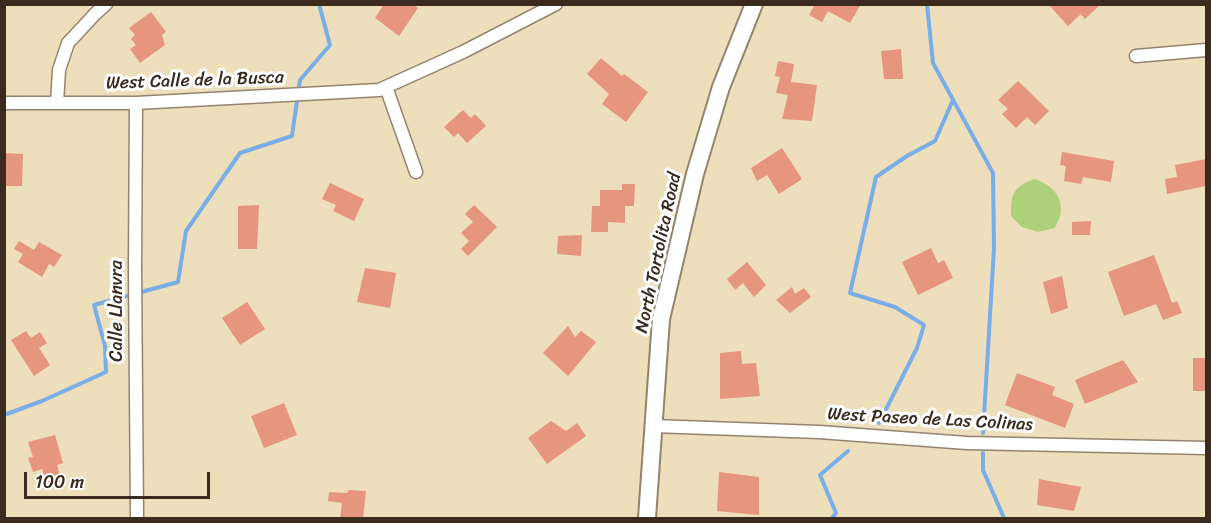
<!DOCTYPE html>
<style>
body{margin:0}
#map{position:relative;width:1211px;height:523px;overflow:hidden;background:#eddebc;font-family:Sriracha,sans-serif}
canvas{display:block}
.frame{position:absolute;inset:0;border:6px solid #3b2a1e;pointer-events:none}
.scale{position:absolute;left:24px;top:472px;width:186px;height:27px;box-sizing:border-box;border:3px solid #3b2a1e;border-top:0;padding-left:8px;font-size:18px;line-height:21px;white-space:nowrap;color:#3b2a1e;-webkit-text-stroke:4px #fff;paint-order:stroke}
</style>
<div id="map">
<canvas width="1211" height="523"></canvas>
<div class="frame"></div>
<div class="scale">100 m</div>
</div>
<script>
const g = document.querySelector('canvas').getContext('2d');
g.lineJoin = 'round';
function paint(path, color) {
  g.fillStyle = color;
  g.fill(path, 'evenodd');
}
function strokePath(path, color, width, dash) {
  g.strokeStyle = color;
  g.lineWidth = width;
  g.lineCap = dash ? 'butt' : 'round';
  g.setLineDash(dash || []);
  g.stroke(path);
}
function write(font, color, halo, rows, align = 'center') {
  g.font = font + ' Sriracha,sans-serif';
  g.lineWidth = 6;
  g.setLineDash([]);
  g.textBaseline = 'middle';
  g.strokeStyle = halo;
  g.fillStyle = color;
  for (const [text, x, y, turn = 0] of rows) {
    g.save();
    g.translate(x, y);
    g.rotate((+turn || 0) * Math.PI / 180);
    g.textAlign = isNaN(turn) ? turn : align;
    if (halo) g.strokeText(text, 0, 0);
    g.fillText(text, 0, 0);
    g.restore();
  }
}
paint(new Path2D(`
 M1034,179C1048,183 1062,194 1061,210C1061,216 1057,223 1055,228L1038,232L1022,227L1011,216C1011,194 1013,187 1034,179Z`), '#add17b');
strokePath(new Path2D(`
 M927,4L933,63L993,173L994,248L983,433
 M4,415L42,401L106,372L105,346L94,305L178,282L186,231L240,153L292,136L300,80L330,45L319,4
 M879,423L917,348L924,325L895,307L850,293L876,177L907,156L935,141L953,100
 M983,453V470L1004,518
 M832,518L836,513L820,475L848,451`), '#7aaee7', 4);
paint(new Path2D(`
 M384,4H412L418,8L399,36L375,18Z
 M815,4H861L850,23L828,11L822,22L809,15Z
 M1048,4H1101L1085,19L1081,14L1068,26Z
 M151,12L166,32L162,35L165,45L140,63L130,49L136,45L131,39L135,35L129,28Z
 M901,49L903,79H884L881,51Z
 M601,58L622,76L624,74L648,92L626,122L602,104L609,94L587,74Z
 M778,61L794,64L791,82L817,85L812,121L782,119L788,95L776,93L780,77L775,76Z
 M1018,81L1049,111L1035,125L1027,117L1016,128L1002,114L1008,109L998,100Z
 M463,110L471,118L475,114L486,126L467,143L458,133L454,137L444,127Z
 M782,148L802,179L779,194L767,175L757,181L751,168Z
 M1062,152L1114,161L1111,182L1083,177L1081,184L1064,181L1066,166L1060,165Z
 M4,153L23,154L22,186H4Z
 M1206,159V186L1167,194L1165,179L1177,177L1175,165Z
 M330,183L364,199L354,221L333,211L336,205L322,199Z
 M622,184H635L634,206H625V223L608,222V232H591L592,206H600V190H622Z
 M259,205L257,249H238V206Z
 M474,205L497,227L468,256L461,249L469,241L461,233L473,222L465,214Z
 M1091,221L1090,235H1072V222Z
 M582,235L581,256L557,254L558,236Z
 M19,241L34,250L39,242L62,255L54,267L49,264L42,277L18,262L23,254L14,249Z
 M931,248L938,263L944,260L953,278L918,295L902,262Z
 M1154,255L1172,303L1177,301L1182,313L1163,320L1156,304L1124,316L1108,272Z
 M747,262L766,285L754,297L743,283L735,290L727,279Z
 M365,268L396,273L390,308L357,302Z
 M1062,276L1068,308L1051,314L1043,282Z
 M792,287L795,294L804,288L811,297L790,313L776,300Z
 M247,302L265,329L240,345L222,318Z
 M568,326L575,337L581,331L596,342L568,376L543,353Z
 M26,331L31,338L40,332L47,343L39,348L50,365L34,376L11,340Z
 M741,351L742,364L756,363L760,396L720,399V353Z
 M1193,358H1206V391H1193Z
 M1123,360L1138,382L1085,404L1075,380Z
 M1017,373L1055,387L1052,395L1074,404L1065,428L1005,405Z
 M284,403L297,435L264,448L251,416Z
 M551,421L566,431L577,423L586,436L547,464L528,438Z
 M55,435L63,463L57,465L62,482L47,486L42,469L33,472L28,458L33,457L28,442Z
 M719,472L759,477V515L717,511Z
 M1039,479L1081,487L1074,511L1037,505Z
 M349,490L366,491L363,519H340L342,503L328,501L329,492L347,493Z`), '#e6957e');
const street = new Path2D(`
 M1136,56L1206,50
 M386,87L416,172
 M4,103H136L379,90L463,52L556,4
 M57,103L59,70L68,43L96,13L106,4
 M136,103L135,268L137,518
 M653,426L819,432L967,443L1206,448`);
const secondary = new Path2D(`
 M647,518L661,319L695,174L721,87L754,4`);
strokePath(street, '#94846d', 15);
strokePath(secondary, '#94846d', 20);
strokePath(street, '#fff', 12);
strokePath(secondary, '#fff', 16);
write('18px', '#3b2a1e', '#fff', [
 ["West Calle de la Busca",195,81,-2],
 ["North Tortolita Road",659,253,-78],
 ["Calle Llanvra",117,311,-90],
 ["West Paseo de Las Colinas",930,420,3]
]);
</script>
